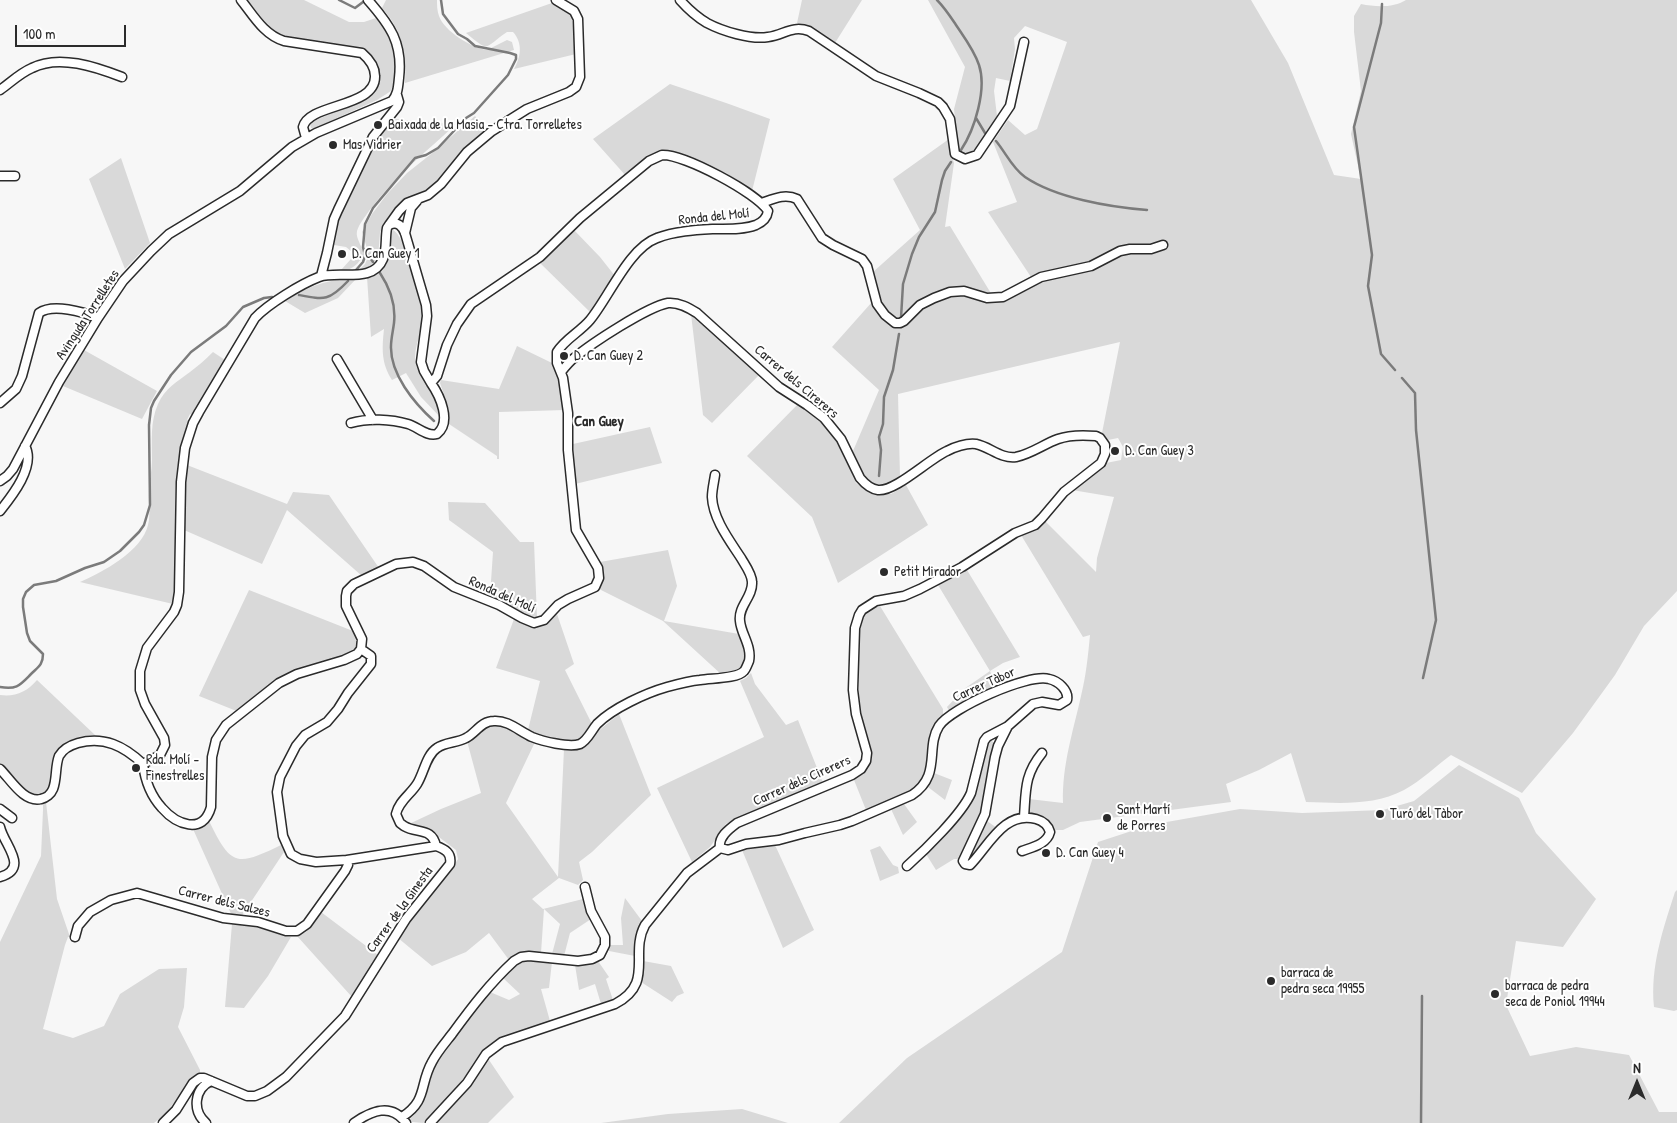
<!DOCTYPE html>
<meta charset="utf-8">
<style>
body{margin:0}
#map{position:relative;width:1677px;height:1123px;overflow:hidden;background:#f7f7f7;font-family:"Patrick Hand",sans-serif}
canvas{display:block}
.north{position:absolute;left:1612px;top:1058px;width:50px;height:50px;-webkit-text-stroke:4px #fff;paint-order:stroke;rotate:0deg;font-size:14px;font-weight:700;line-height:20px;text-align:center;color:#2b2b2b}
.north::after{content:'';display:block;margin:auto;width:18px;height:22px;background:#2b2b2b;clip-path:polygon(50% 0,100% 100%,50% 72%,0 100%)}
.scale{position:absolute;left:15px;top:25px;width:111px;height:22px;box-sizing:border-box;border:2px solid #2b2b2b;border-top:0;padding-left:6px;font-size:15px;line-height:18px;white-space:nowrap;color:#2b2b2b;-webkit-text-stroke:4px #fff;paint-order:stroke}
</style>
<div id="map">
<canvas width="1677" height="1123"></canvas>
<div class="north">N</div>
<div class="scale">100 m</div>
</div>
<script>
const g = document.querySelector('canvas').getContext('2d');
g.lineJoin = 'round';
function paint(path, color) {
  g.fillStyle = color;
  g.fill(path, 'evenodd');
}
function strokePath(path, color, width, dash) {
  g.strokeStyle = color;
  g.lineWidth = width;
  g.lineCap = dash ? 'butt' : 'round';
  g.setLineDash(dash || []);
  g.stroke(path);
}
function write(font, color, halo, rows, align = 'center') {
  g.font = font + ' "Patrick Hand",sans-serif';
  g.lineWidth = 4;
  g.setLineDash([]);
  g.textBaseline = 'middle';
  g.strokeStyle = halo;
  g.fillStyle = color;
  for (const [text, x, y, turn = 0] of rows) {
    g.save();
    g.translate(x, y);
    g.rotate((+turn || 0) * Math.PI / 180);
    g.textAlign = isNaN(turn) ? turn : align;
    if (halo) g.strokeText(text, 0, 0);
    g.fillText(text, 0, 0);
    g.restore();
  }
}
paint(new Path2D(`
 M245,0H304L349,22H364L376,18C394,40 401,64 391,91L377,100L315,128H311L310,124L312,122L368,97C388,82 379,60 361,49C342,46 288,41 274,32C262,25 254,10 245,0Z
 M386,0H437C437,5 437,11 439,16C444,31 472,48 487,50L507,40L512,42L514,50L405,83C407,54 402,30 382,8Z
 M802,0H862L835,43L810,27L797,23Z
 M928,0H1251L1288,63L1334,175L1361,179L1351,134L1361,91L1354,32V16L1361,4C1376,7 1393,8 1406,0H1677V591L1644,626L1615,675L1573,733L1522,793L1451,755C1436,766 1421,781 1404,790C1374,806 1340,803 1306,802L1291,753L1259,770L1226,784L1231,802L1080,822L1063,830H1054L1051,825L1029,814V799L1063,803C1062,765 1073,732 1081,696C1086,676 1088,656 1090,635L1083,637L1021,535L1038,527L1045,521L1096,572L1097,558L1114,497L1072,490L1106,463L1121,460L1123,447L1118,438L1108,440L1102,433L1120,342L898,394L900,477C872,497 861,477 853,451L879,390L832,347L872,302L880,300L873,272L920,230L893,179L949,139L950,151L954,163L945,227L950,226L992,295H1000L1031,277L988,212L1017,202L993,142L1008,120L1025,135L1037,129L1067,42L1025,26L1014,38L1015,49L1010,81L996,78L994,91L997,116L981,146L966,155L958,149L954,109L965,67Z
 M552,3L566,10L572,17L576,54L514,69C521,57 523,43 513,32H507C484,47 491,54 466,33Z
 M670,84L729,104L770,119L752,191L726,173L676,153C654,149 642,162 626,176L593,139Z
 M475,116L486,130L460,153L433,186L405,201L388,217L380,232L378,258L369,267L359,270L365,264L369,255L362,232L372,214L387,194L407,173L431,154Z
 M394,119L456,124C426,152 394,177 369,211C365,217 359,224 357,231C355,239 364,247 363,256C358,264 352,271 341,270L351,259L352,252L346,247L334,245L336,228L339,215L376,141Z
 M121,158L150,243L125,269L89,179Z
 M573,229L600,257L615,276L591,313L539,262Z
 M393,230C405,235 424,302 423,315C423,332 412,349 416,365C417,369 421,374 423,378C431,390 438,402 440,417L421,397L406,373L392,380C381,363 382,348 384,329L371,337L367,277C390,268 388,253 390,232Z
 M356,279L338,298L305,313L285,301C309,286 327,279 356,279Z
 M691,314L722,340L759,375L712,423L703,415Z
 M517,346L552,363L560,380L565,410L499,412V459H497V456L449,424V409L440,383L441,380L499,389Z
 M84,350L157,391L142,419L63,386Z
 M213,352L225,360L192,415L190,414L187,420L189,421C171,463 176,517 175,562C175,576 177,591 173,604L80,582C103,572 142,551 148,525C151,515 148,502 149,491C149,481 152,471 152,460C152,441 150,422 158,404C165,388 177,382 190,372C198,366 206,359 213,352Z
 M798,404L810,411L831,433L845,457L856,483L865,489L876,493L891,494L906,485L928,525L838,583L812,517L747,456Z
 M650,427L662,463L575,484L573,444Z
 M187,465L287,504L293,492L329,495L379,568L362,576L287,510L262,564L184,530Z
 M448,502L485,503L520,542H534L537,618C520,618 506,601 490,596L493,552L449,520Z
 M668,550L677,586L664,621L739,634C747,656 750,669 722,675L663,621L599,589C604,580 605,571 600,562Z
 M967,570L1020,657L1003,663L990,671L996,688L967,700L949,711L947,707L964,689L990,671L938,585Z
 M249,590L353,631L358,640L357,647L353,651L343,657L290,674L273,683L239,712L199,696Z
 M880,606L943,709V715C922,735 936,769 916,787C903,799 882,804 866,810L854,780L863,774L871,762L859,703L858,636L864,615L873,608Z
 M557,614L574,664L565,670L592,724C589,729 584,737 579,740C568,747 539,735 528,730L540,681L496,668L514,619C534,630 541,630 557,614Z
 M751,673L755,684L786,725L798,720L823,783L734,819L726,824L710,847L692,862L657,788L764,737L740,681L746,678Z
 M37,680L95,735C75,734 56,745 52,765C50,773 50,781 48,789C33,810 10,775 0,764V695C15,697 27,692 37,680Z
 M619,714L651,795L592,852L579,862L583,880L578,885L559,878L532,899L543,909L583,899L591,919L570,933L564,956L552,954L560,924L544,909L541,953C529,952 519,952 509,960L489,933L466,952L432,966L398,938L426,900L450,872L458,859L456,850L431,831L409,824L441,809L481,793L467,741C475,738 480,731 486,727C496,720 525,737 535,742L506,803L558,877L564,749H577L585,746L591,742L597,732Z
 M991,740L994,743L988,766L981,812L959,859H954L936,870L926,854C940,838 963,818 972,800C982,782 978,756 991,740Z
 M1459,765L1519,798L1536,833L1596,899L1563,947L1516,941L1506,1005L1530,1056L1576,1047L1629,1055L1659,1112H1677V1123H839L907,1058L1062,952L1098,842L1150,825L1240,809L1302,813L1383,810L1414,801Z
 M934,773L952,780L945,800L928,787Z
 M46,802L57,899L70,937H68L65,945L43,1029L73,1038L104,1026L120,994L159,969L187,968L184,1007L178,1027L200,1070V1075C182,1088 172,1110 154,1123H0V942L41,856L43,810V804Z
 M904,804L917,822L903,835L891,809Z
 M209,821C231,866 236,867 281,845L284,852L241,917L232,916L193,829L200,827Z
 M987,821L997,828L986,838L968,860L972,849Z
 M775,845L814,930L783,948L742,850Z
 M880,846L893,865L898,867L899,873L880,881L870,850Z
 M1677,890V1010L1674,1011L1654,1007C1650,967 1663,929 1675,892Z
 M625,898L642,921L637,934L635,956L609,951L610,945H623L621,918Z
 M321,912L378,955L352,997L297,936L306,932Z
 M232,924L257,927L284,936L291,937L268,976L244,1008L225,1007Z
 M529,960L552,962L549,988L541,989L550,1021L500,1038L483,1053L449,1097L426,1121L423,1123L412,1122L410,1119C414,1114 419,1110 423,1104C430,1090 429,1074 436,1061L490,992L509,1000L520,994L503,978L519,963Z
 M598,961L609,977L606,979L613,1000L601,1004L595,984L579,990L575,965Z
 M643,961L671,966L684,993L677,996L672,1002L641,982Z
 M489,1060L514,1097L488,1123H437L466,1092Z
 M742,1109L788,1123H601L668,1114Z`), '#d9d9d9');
strokePath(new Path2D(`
 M339,0L355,8L363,2
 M937,0C945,8 950,16 956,25C964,37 974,50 979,65C987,89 975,129 961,150
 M1382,4L1381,23L1354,127L1372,255L1368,286L1381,354L1395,370
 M976,118L985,133
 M996,141C1006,153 1012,168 1025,177C1056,198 1109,207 1147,210
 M364,249L373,262
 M356,270L363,262L365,256L363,247L365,224L373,208L415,158L426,155L438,148L466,118L474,113L508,75L516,59V55L510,53L475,46L467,39L458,34L443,14L441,0
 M380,273C390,288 396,305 394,323C393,331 391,339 391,346C390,374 414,403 434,421
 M299,295C325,300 329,301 348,281
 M901,318L903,284L912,254L919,237L935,212L942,180L945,171L951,162
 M1402,378L1415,393L1416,430L1436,620L1423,678
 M879,476L881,450L879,437L883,424L884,397L893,370L899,334
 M0,687C17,690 20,685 31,674C38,667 43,665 43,654L30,641L27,633L23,607V599L26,592L34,585L56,581L85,568L104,562L120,551L139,532L144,525L150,505L149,425L151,408L154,401L171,375L191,352L226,326L243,307L264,298L272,297
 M1421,1123L1422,996`), '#7b7b7b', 2.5);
const minor = new Path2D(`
 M241,0C253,15 264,35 284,41L362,53C369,59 375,66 375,76C376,108 309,103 303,127L306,138
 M680,0C688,9 697,17 707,23C722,31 751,40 768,37C784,35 792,25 809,31L876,76L919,93L938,102L943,107L950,119L955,154L965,159L977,155L1010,106L1024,42
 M0,90C10,83 20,73 32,68C59,54 96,67 122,77
 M662,155C684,154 757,193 768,211C767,218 763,222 756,225C743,230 728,229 714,229C696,230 675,231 657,238C629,248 609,297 590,320C580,332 565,339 557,352V363L563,378L568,413V450L576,530L598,568L599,578L595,587L568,599L558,605L544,620L534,623L522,618L499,605L454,587L424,566L413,562L396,564L354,584L347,591L346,596V606L362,639L361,649L357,654L344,660L297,674L279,683L226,725L216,740L212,757L211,807C203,836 176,824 162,808C151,796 145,780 143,764L160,755L165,745L164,738L145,704L140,690V671L147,648L174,612L177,605L179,592L181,482L185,448L193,423L199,412L255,318C268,304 301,284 319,277C338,270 373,284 383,259C387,250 385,238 387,228L389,225C398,221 402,226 405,233L426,305L427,316L421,362L424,371L431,383L437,376L447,345L457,324L471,304L540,257L580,218L649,161Z
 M0,176H15
 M762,203C773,199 785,193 797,199L822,238L833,245L862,259L867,266L877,304L885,315L895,323H900L904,321L920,305L934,298L950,292L964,291L987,298L1003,297L1041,277L1091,266L1120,251L1130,249H1151L1163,245
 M389,225L399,211L407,203L428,195L441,184L467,152L492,131L527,109L569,92L576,87L580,77L578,19L574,11L556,0
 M405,233L411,208L417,201
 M321,276L327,253L334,219L338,210L373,137L397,107L399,102L397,95
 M337,359L373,420
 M561,372C565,367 569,362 574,358C592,343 647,307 668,303C679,302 689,308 697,313L779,387L807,405L824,418L841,439L860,478C865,484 870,489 878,490C895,492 929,459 947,451C955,447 967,443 976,444C990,447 1001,459 1016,457C1031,454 1044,444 1058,439C1069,435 1084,435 1096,436L1100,438L1105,445V454L1101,463L1064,492L1042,518L1035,525L1015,533L962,567L920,589L904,596L876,601L862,610L859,615L855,628L853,690L856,714L867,753L866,761L861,769L852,775L737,823C729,829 718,837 720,848
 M0,403L16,389L22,376L39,313C53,303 83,312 98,318
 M351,423C368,418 391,419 408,424C418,427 427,437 437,434C452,422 440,396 431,383
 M0,481L7,476L13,469L59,382L98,318L123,281L151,251L169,234L240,191L292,147L316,133L392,101C398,94 398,87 399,78C403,43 390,25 368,0
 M0,511C12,496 36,466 25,446
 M0,769C11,780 24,803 41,799C46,798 51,794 53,789C57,779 55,766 59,756C63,749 71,745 78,743C104,736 124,746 143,764
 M0,809L12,818
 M1024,817C1026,791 1024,775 1042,753
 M0,827C4,845 30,868 0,877
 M436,846C432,827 417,834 404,826L400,823L396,814C399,801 410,795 417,784C424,773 426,755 437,748C445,742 457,743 466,738C476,733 481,721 494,721C508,720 519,731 532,737C542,741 569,748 580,744C588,740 591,731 597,724C613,708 646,693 667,687C678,684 689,681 700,680C711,678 737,679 744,671C746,669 748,663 749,661C752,646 741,634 740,621C738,606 753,597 752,582C752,574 745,565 741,558C730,541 713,519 712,497C712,490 714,482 715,475
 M720,848L728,850L746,844L779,840L805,833L840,825L852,821L912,795C942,775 925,748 939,726C951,708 1028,673 1049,679C1058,681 1069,690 1067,700L1059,705L1042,702L1033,704L1008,726L998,746L995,757L985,814L963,861L965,864L970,865C988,847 1004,810 1036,819C1043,821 1048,825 1050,832C1047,844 1033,847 1022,851
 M907,866C925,850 962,814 971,793L984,741L987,737L1008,726
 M75,937L78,926L90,912L111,900L137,893L223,918L258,922L286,931H297L307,924L345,871L348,865L347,860
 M402,1117C428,1100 419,1085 432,1062C437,1052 445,1043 452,1034C471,1008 490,983 514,961L521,957L529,956L578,961L592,959L600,955L605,945V937L591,911L585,887
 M163,1123L176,1110L193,1083L200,1078H204L247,1096H255L267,1091L286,1077L345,1016L406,919L450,864C452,853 445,849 436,846L347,860L316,862L300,859L291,854L283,836L277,792L280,777L296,746L305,735L327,722L338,709L348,693L371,664V656L361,649
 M206,1123C192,1111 194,1089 211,1081
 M354,1123C371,1111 391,1102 406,1123
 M430,1123L467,1083L486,1054L502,1042L615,1004C655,983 629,954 645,925L687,873L720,848`);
strokePath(minor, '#2b2b2b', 11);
strokePath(minor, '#fff', 8);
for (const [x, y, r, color] of [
 [378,125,5,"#2b2b2b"],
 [333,145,5,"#2b2b2b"],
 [342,254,5,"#2b2b2b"],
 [564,356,5,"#2b2b2b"],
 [1115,451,5,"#2b2b2b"],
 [884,572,5,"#2b2b2b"],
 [136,768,5,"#2b2b2b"],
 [1380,814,5,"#2b2b2b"],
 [1107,818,5,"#2b2b2b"],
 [1046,853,5,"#2b2b2b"],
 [1271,981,5,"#2b2b2b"],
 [1495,994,5,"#2b2b2b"]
]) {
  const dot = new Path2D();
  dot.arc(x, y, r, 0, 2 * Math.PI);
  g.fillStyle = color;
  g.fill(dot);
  strokePath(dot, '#fff', 2);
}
write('14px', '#2b2b2b', '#fff', [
 ["Baixada de la Masia - Ctra. Torrelletes",388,125],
 ["Mas Vidrier",343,145],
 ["D. Can Guey 1",352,254],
 ["D. Can Guey 2",574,356],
 ["D. Can Guey 3",1125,451],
 ["Petit Mirador",894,572],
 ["Rda. Molí -",146,760],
 ["Finestrelles",146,776],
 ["Sant Martí",1117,810],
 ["de Porres",1117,826],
 ["Turó del Tàbor",1390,814],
 ["D. Can Guey 4",1056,853],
 ["barraca de",1281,973],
 ["pedra seca 19955",1281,989],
 ["barraca de pedra",1505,986],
 ["seca de Poniol 19944",1505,1002]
], 'left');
write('14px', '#2b2b2b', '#fff', [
 ["Ronda del Molí",714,217,-6],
 ["Avinguda Torrelletes",88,315,-57],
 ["Carrer dels Cirerers",796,382,40],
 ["Ronda del Molí",502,595,24],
 ["Carrer Tàbor",984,685,-24],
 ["Carrer dels Cirerers",802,781,-24],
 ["Carrer dels Salzes",224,902,14],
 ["Carrer de la Ginesta",400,910,-54]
]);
write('bold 15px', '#2b2b2b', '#fff', [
 ["Can Guey",599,422]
]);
</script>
